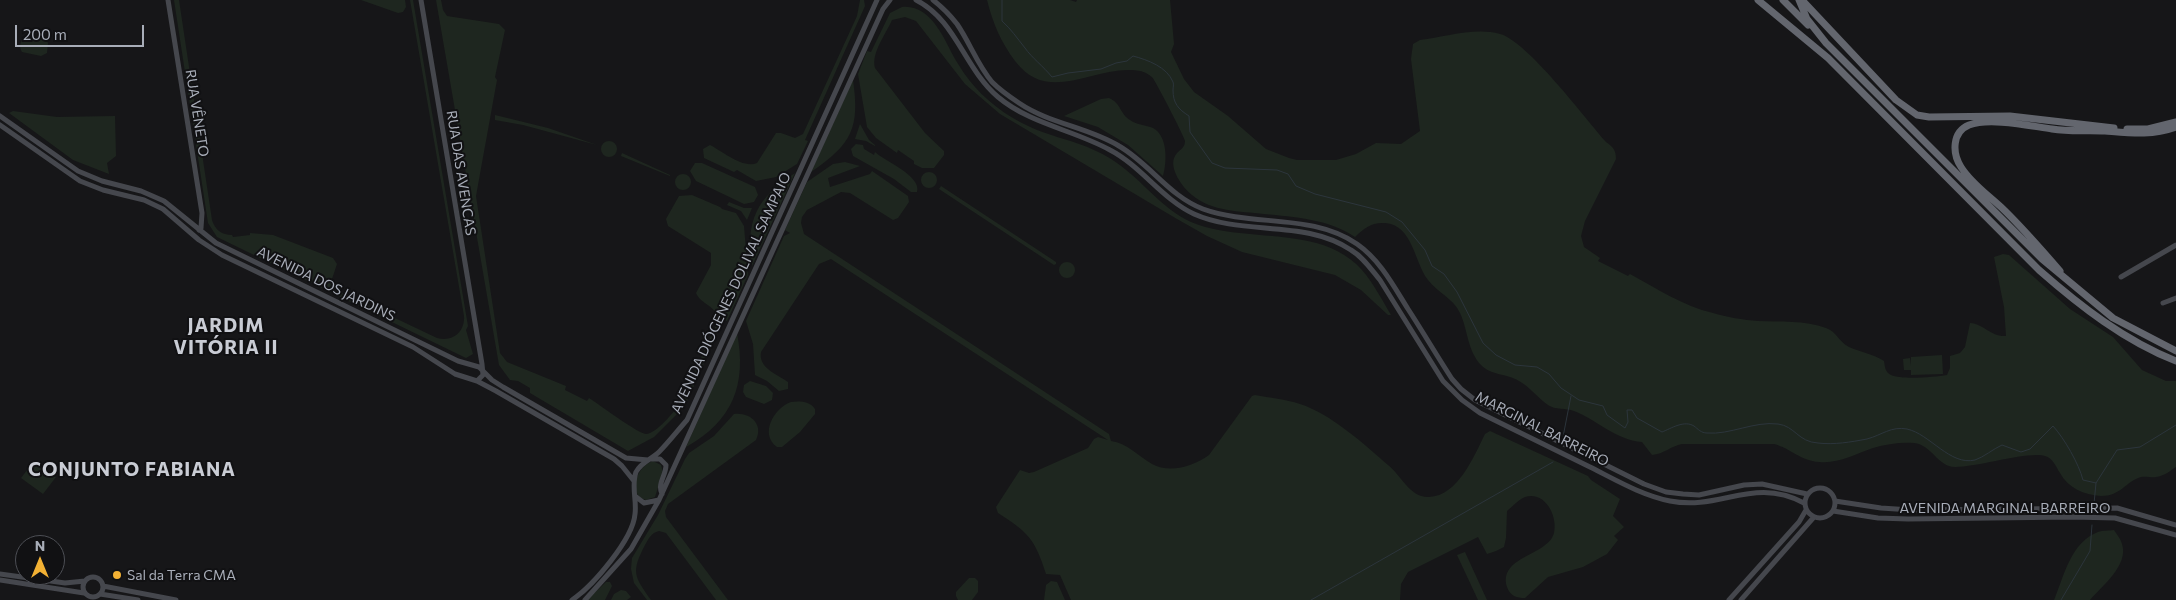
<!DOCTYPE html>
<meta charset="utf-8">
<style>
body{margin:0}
#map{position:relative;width:2176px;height:600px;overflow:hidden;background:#161618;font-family:Commissioner,sans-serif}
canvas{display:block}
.north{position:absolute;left:15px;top:535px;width:50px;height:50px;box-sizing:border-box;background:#111113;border:1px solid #4d4f55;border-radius:50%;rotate:0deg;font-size:14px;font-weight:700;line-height:20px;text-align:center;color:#a8adb8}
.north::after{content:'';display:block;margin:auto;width:18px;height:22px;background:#f2b134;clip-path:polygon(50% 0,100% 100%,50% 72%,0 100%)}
.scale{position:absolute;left:15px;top:25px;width:129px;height:22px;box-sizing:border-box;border:2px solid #a8adb8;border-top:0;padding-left:6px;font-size:15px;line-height:18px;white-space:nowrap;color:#a8adb8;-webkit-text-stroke:4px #111113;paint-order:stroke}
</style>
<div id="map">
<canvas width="2176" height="600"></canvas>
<div class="north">N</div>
<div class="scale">200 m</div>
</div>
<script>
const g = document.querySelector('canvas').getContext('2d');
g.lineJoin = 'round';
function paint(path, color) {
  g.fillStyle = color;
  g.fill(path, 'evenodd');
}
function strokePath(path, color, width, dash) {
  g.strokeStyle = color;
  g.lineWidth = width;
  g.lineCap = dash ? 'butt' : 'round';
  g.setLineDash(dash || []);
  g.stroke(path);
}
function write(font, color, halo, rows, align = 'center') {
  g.font = font + ' Commissioner,sans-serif';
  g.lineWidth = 4;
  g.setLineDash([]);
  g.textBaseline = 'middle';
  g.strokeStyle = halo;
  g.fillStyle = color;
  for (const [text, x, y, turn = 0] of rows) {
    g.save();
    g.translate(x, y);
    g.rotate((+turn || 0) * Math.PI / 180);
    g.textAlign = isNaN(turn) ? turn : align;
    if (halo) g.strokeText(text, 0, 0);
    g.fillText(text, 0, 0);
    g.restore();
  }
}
paint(new Path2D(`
 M174,0H179L212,220C215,230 222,235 232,235L233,237L250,235V233L273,235L333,258L337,264L331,282L336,290L437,338C453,342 465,332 464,316L410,0H413L468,326L466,330L473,354L466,358L217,237L208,223Z
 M361,0H405L406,7L403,12L398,13Z
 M436,0H441L443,10L447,16L499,24L505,30L495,77L497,80L476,196L500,353L507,362L566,386L565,390L587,401L589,398C600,405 637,433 646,434C656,434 675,411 680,403L718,321C717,305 701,305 696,293L711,265V253L668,226L666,219L679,196L692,195L720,207L722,209L736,213L744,226L748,275L727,321L723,320L685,406L654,437L628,451L530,393V388L518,381L510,380L499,365Z
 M860,0H864L865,6L805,140L808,141L797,164L776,177L756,181L737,170L734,172L704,158L703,149L710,145C722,151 743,169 757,163L776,133H781L795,138L803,134L857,16Z
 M987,0H1070L1076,2L1077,0H1170L1174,44L1171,52L1184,79L1194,92L1228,116L1266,149L1289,158L1297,160H1336L1356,154L1376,143L1401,144L1420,131L1411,59L1413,44L1420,40C1445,37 1475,27 1500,34C1527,41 1585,118 1606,142C1613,147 1616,150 1616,159L1585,221L1581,236L1584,247L1600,258L1598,261L1628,276L1630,274C1656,288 1683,306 1713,313C1726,317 1744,320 1758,321C1780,322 1805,320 1826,328C1837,332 1838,341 1849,347C1860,352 1873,354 1884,361C1885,367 1885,372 1891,375C1902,380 1935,377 1947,375L1950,368V356L1960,353L1965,347L1970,323C1984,324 1991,337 2006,336L2004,307L1994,257L2003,254L2009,255L2070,309L2113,337L2142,370L2166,381H2176V467C2170,471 2164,476 2156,477C2152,478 2146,476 2141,477C2125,482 2121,496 2101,496C2084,495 2068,488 2060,473C2056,467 2053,458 2045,456C2028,451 1979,467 1955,467C1938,467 1932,445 1914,443C1901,442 1886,444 1873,448C1855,454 1838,464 1819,462C1801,461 1790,448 1774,444H1682C1671,446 1664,454 1652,455L1642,442C1616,440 1597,420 1574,411C1566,408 1555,410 1548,405C1538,398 1530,387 1519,381C1506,373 1492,376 1481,365C1467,350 1468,330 1460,313C1453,298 1438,293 1428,280C1414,262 1413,225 1385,223C1372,222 1364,228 1355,237C1329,219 1294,217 1264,214C1240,211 1212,212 1192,195C1183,188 1168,168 1175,156C1178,150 1185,149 1185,141C1184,136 1159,88 1154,80C1153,77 1149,75 1146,73C1140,70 1134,70 1128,70C1087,70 1047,103 1015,61C1001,42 993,24 987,0Z
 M902,7C931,4 944,39 955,59C961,69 967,78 975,87C992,106 1013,120 1037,130C1066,141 1090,144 1117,163C1143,181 1161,208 1191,222C1210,230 1229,232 1250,234C1289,238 1334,238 1362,270C1374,284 1382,300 1391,315H1388L1361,290L1335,275L1242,252L1207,236L1177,219L1000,114L965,84L916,21L905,17L892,20C886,34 871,53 875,68L925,133L944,151V155L934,168H922L914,164V161L898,150L897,153L876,138L867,127L858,74L867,51L871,52L890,13Z
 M26,35L46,39L48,43L47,53L41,56L22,52C18,46 21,39 26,35Z
 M853,80C860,128 852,144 811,172Z
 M1109,98C1121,103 1120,114 1130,120C1137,125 1146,125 1153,128C1168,136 1167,162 1163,176L1128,145L1098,127L1064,116L1101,99Z
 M13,111L57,117L115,116L116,156L107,163L109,174L73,160L9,113Z
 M495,115L548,128L597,145L523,125L495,120Z
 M860,124L869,140L875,145V146L866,141L855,139Z
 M601 149a8 8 0 1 1 16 0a8 8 0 1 1-16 0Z
 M856,144L863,145L864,149L874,155L875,152C886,162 922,176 917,192H911L894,179L853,156L851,149Z
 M622,153L670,175V176L621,156Z
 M845,162L860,166L828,178L830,187L870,174L872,171L908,196L909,202L898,218L893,220L850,193L841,192L807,210L802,217L801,223L804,234L1109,434L1111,441C1127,443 1138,456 1152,464C1170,474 1194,466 1209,455L1252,396L1255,395C1270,398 1285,399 1300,404C1331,414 1364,444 1388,465C1401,475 1410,498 1429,497C1458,496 1474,456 1485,434L1490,431L1588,476L1591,480L1620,499L1613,516L1624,527L1614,536L1618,540L1607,554L1583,567L1548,577L1525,598C1517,598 1510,596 1507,587C1498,556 1548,556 1554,533C1558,516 1545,491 1525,497C1518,500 1513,506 1507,511L1506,538L1504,547L1496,551L1487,554L1478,537L1408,572L1401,584L1400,600H1071L1060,575L1046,574C1035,539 1028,532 998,513L996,507L1020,470L1029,473L1034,472L1088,448L1094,439L1098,437L1108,440L831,259L819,264L761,352C758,368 777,374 788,382V389L779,391L767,381L755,375L753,344L746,321L784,236L790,233L785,230L807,182L833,164Z
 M695,163H702L755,187L758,195L754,202L744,204L719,192L696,181L690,171Z
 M921 180a8 8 0 1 1 16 0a8 8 0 1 1-16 0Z
 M795,173L752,266C745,220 757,198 795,173Z
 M675 182a8 8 0 1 1 16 0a8 8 0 1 1-16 0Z
 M941,186L1056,262V264L1054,265L939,189Z
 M729,202L744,208H752L747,220L741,211L727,205Z
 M1059 270a8 8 0 1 1 16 0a8 8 0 1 1-16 0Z
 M737,333C747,384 733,421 686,447Z
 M1942,355L1943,374L1911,375V370H1904L1903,359L1910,358L1911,366V357Z
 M750,381L766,386L773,393L772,400L764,404L746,397L743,392L744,385Z
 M791,402C799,401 810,401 815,409V414L800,432L782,447H777C759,434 774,408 791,402Z
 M734,414C750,412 764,424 756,440L668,504L665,511L666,517L728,600H716L666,533L659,531C651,533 649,538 645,545C631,572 634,576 651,600H647L634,583L631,569L632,558L658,515L685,459L689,453L714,436Z
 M34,461L56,477L43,494L21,478Z
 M653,461L661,465L663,472L655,497L646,500C626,494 637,466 653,461Z
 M2114,530C2117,535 2121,539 2122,544C2129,565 2102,586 2090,600H2054C2064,576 2071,542 2098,532C2103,530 2109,531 2114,530Z
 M1465,552L1487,600H1478L1457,555Z
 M969,578H975L978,581V592L972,600H958L956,596V592Z
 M1051,581L1057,582L1065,600H1044L1046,585Z
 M606,582H610L612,586L605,600H587Z
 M621,590L626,591L631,597L627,600H611L614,594Z`), '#1e261f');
strokePath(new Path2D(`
 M1002,0V21C1011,29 1017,38 1025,48C1032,58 1043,66 1052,77L1068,73L1101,69L1116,63L1127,61L1133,56C1148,60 1167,67 1173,82C1174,85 1173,87 1173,90C1173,103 1178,109 1189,116L1190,132L1212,163L1225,168L1277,170L1288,174L1296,186L1315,194L1386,212L1402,222L1425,250L1432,266L1444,274L1457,292L1483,343L1496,355L1515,365L1537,367L1549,374L1561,388L1579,400L1603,406L1607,415L1625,428L1628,422L1627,410H1632L1637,418L1662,432C1672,428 1684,420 1694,426C1698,429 1701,433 1707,433C1730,435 1754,421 1778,424C1795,426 1798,442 1818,443C1834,445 1851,442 1867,439C1882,435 1891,426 1907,429C1930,434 1950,466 1975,460C1984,457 1993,449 2002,445L2021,452L2030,449L2053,426C2064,438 2079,464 2083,480L2096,483L2117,450L2140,447L2176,425
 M1563,437L1571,396
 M2094,504L2096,483
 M2093,516V512
 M1311,600L1553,462
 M2061,600L2090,551L2092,525`), '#2c353c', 1);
strokePath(new Path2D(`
 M168,0L202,213L201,228L199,230
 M421,0L482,364L483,375L477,381
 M916,0C956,20 964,68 998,97C1030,124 1074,130 1110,150C1141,166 1162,199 1194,214C1243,236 1305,219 1351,250C1363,257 1371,269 1380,280L1443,381L1462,400L1480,413C1517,431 1553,449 1590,467C1616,480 1641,495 1670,501C1721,511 1753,476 1804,503
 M933,0C942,7 950,15 957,24C970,43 977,64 992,82C999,89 1010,97 1019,103C1050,124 1088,127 1119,146C1150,164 1169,196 1203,209C1253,227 1312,213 1357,244C1380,260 1393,285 1408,309C1423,332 1437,356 1452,379L1461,389L1475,400L1644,484L1666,492L1683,494L1699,495L1744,485L1762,484L1807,494
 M0,116L78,171L102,181L141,191L164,201L216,243L458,361L479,367L492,380L503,387L626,458L648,460
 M0,125L80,181L103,190L144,200L163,209L199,240L222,255L413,347L455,374L477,381L496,391L614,459L622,466L634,481
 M2121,277L2176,245
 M2163,303L2176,298
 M651,459H660L666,465C666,476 657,483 662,494
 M1805 503a15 15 0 1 1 30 0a15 15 0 1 1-30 0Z
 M635,496L644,503L659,500
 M1835,501L1881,508L1911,510L2117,508L2176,525
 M1833,511L1878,518L1908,519L2073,517L2115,518L2176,535
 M0,574L65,583L85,581
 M83 587a10 10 0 1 1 20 0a10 10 0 1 1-20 0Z
 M0,580L84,593
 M103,586L176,600
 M100,594L138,600
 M572,600C593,586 633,539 635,514C637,501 631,485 636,472C641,462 652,459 659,452C669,442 678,430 687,420L877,0
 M585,600L631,549L659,500L883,9L890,0
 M1729,600L1799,522L1806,510
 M1741,600L1814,517`), '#45474d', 5);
strokePath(new Path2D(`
 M1758,0L1828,58L2039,270C2080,306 2125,341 2176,361
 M1783,0L1808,25
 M1799,0L1807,19L1826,43L2042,259L2113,318L2176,351
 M1802,0L1896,100L1917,115L1929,117L2010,116L2114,128
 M2127,129H2148L2176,122
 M2060,271C2041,249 2022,227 2001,207C1987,194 1971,183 1961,167C1952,153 1952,132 1969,125C1990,117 2030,126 2052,129C2070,132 2087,130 2105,131C2130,133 2152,136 2176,127`), '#63666e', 7);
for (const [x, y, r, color] of [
 [117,575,5,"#f2b134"]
]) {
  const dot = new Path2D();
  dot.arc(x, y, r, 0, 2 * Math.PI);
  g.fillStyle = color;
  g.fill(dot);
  strokePath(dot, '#111113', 2);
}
write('14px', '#a8adb8', '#111113', [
 ["RUA VÊNETO",197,113,81],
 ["RUA DAS AVENCAS",461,173,81],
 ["AVENIDA DOS JARDINS",326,284,26],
 ["AVENIDA DIÓGENES DOLIVAL SAMPAIO",731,293,-65],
 ["MARGINAL BARREIRO",1542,429,27],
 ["AVENIDA MARGINAL BARREIRO",2005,508]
]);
write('14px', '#a8adb8', '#111113', [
 ["Sal da Terra CMA",127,575]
], 'left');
g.letterSpacing = '1px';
write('bold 19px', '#c9ccd4', '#111113', [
 ["JARDIM",226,326],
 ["VITÓRIA II",226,348],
 ["CONJUNTO FABIANA",132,470]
]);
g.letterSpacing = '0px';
</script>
